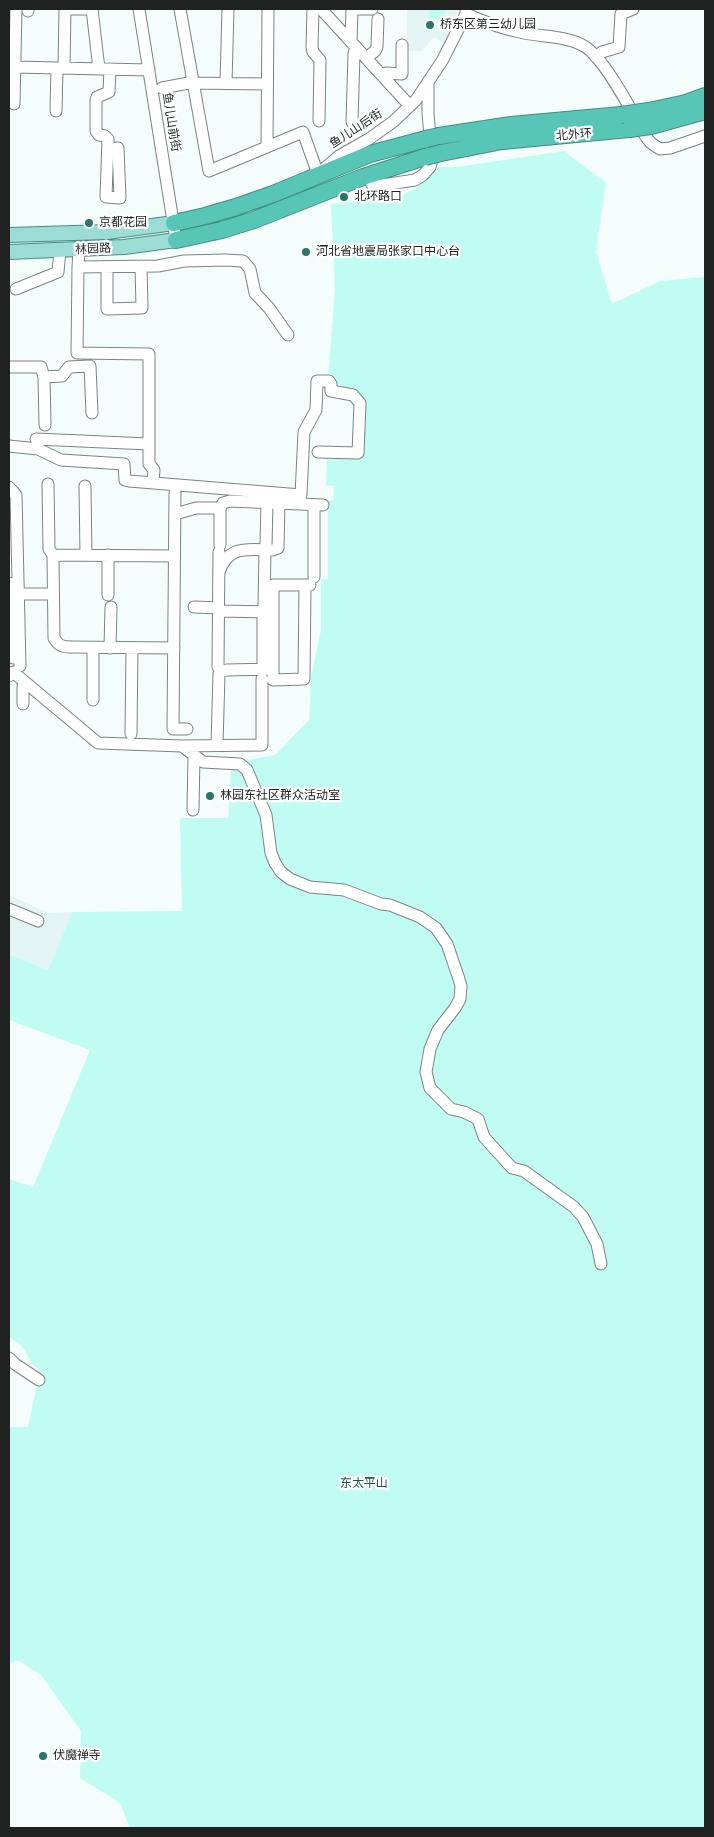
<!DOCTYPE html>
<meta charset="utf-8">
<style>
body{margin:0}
#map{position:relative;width:714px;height:1837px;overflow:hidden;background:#f5fdfc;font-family:"IBM Plex Sans",sans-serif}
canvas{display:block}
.frame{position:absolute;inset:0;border:10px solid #1f2221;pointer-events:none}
</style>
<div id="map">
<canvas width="714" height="1837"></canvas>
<div class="frame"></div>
</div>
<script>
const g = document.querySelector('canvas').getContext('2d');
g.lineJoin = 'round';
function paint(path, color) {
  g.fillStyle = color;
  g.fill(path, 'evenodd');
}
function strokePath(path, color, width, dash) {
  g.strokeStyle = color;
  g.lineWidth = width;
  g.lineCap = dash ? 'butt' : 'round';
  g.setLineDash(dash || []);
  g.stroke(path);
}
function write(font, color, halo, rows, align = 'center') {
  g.font = font + ' "IBM Plex Sans","Noto Sans SC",sans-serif';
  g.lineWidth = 4.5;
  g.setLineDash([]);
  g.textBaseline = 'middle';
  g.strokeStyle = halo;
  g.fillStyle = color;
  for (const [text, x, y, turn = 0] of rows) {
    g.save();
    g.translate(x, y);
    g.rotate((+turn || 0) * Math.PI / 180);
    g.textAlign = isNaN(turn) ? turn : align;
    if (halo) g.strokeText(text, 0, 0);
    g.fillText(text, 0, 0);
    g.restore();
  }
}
paint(new Path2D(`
 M407,9H457L456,18L444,44L434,37L422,51H407Z
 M9,895L49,913L72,912L48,970L9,954Z`), '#e3f5f2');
paint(new Path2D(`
 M429,9H445L444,19L428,18Z
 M564,151L606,183L596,251L612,304L660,281L705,277V1828H130L120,1803L80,1778L81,1731L41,1675L19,1661L9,1663V1427H28L40,1370L33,1365L22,1346L9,1337V1179L33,1187L90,1050L9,1020V954L48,970L72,912L182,911L180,818H228L231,769L243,761L275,755L309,720L311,677L321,630V579H328V500H333L334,486L326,485L327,457L361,456L363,397L328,379L335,290L331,204L369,199L383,203L415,189L439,167H457Z`), '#c0fcf2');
const minor = new Path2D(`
 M66,9H92L99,69
 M139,9L176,240
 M180,9L209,171L303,132L318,174L339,156L369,139L394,121L416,100L442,61L466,14V9
 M313,9L312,47L313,52L320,60L319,121
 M321,9L410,106
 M352,9H372
 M28,11V9
 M466,14C484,22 504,29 524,33C544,37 566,36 584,46C604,57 634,115 646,137L651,143L660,149L670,148L705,136
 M351,42L352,9
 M596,57L602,52L619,47L621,14L633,9
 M366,58L375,51L377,47L378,19
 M14,67L149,70
 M64,68L65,9
 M383,76L386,73L402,74V45
 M226,83L228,9
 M162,88L189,83L267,84
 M14,104L16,9
 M56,111L57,68
 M352,122L354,54L356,47
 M267,147L268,9
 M108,149L118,148L120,198L106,197L108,139L105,136L99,135L96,131V100L97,97L109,92L110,69
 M373,174L371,181L372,185L375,186L415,180L423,175L430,167L432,160L428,113V83
 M79,249L78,267L158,266L184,261L226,260L243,261L250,269L255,293L269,308L288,335
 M107,271V309L142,308L141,266
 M16,289L58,272L60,250
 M9,367H41L44,377
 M45,425L44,377L62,376L69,367L90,366L92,413
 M36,439L149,444V354L77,353L78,267
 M149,444V464L154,470L153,483
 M9,446L38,449L61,460L124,464L125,480L129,481L301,495L304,432L316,410L317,381H329L331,384V391L353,395L360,403L358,453L318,452
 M48,484L49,549L53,555L54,638C58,645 62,647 70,647L174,648
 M85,486L86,555
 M9,487L16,495L20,666
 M175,493L173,729H187
 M175,514L196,508H220L223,503L230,501L323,505
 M266,544L267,503
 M220,545V508
 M53,555L174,556
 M219,572C229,544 248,550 273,550L278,548L279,503
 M314,577V505
 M9,583L13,658
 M305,585L304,679L273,680V585H310
 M18,594H53
 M108,595V555
 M264,606L265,550
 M194,607L219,608
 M219,611L273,612
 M110,648L111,607
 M263,664V612
 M218,667L219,552
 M9,676L13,672L98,743L182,746L203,762L240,764L247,770L266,815L271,853L275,863L281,872L290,879L310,887L344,890L381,904L390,905L420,917L436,928L447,944L458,976L461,986L460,999L455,1008L438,1030L430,1049L426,1072L430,1088L451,1109L464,1112L478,1119L484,1137L512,1168L524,1171L574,1207L583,1217L597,1244L601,1264
 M93,700V648
 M23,704V686
 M131,734L132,648
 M217,745L219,674L222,671L227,670L273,669
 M182,746L262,745V679
 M193,810L194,755
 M9,909L38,921
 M9,1358L15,1364L39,1380`);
const major = new Path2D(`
 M9,235L107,232L174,223
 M9,252L124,247L176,240`);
const highway = new Path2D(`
 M649,111L686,103L705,96
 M651,126L705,111
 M439,136L511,125L621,115
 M441,153L502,141L629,129
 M174,223L205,216L236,207L273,194L370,154L426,139
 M176,240L222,230L254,220L363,177L425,157`);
strokePath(minor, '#7c8382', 13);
strokePath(major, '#448d82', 16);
strokePath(highway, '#448d82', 18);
strokePath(minor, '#fff', 11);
strokePath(major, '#9bddd4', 14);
strokePath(highway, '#58c6b7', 16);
const highwayBridge = new Path2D(`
 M621,115L649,111
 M629,129L651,126
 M426,139L439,136
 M425,157L441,153`);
strokePath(highwayBridge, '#448d82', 18, []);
strokePath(highwayBridge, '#58c6b7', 16);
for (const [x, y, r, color] of [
 [430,25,5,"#2c736a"],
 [344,197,5,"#2c736a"],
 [89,223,5,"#2c736a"],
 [306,252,5,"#2c736a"],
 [210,796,5,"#2c736a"],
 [43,1756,5,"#2c736a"]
]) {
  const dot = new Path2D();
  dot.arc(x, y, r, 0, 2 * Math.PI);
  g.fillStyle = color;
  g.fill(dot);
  strokePath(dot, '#fff', 2);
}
write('12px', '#1f2221', '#fff', [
 ["桥东区第三幼儿园",440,25],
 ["北环路口",354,197],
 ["京都花园",99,223],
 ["河北省地震局张家口中心台",316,252],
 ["林园东社区群众活动室",220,796],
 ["伏魔禅寺",53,1756]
], 'left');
write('12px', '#1f2221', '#fff', [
 ["鱼儿山前街",171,122,81],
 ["鱼儿山后街",356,129,-33],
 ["北外环",574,135,-5],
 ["林园路",93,249,-3]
]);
write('12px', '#1d5850', '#fff', [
 ["东太平山",364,1484]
]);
</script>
